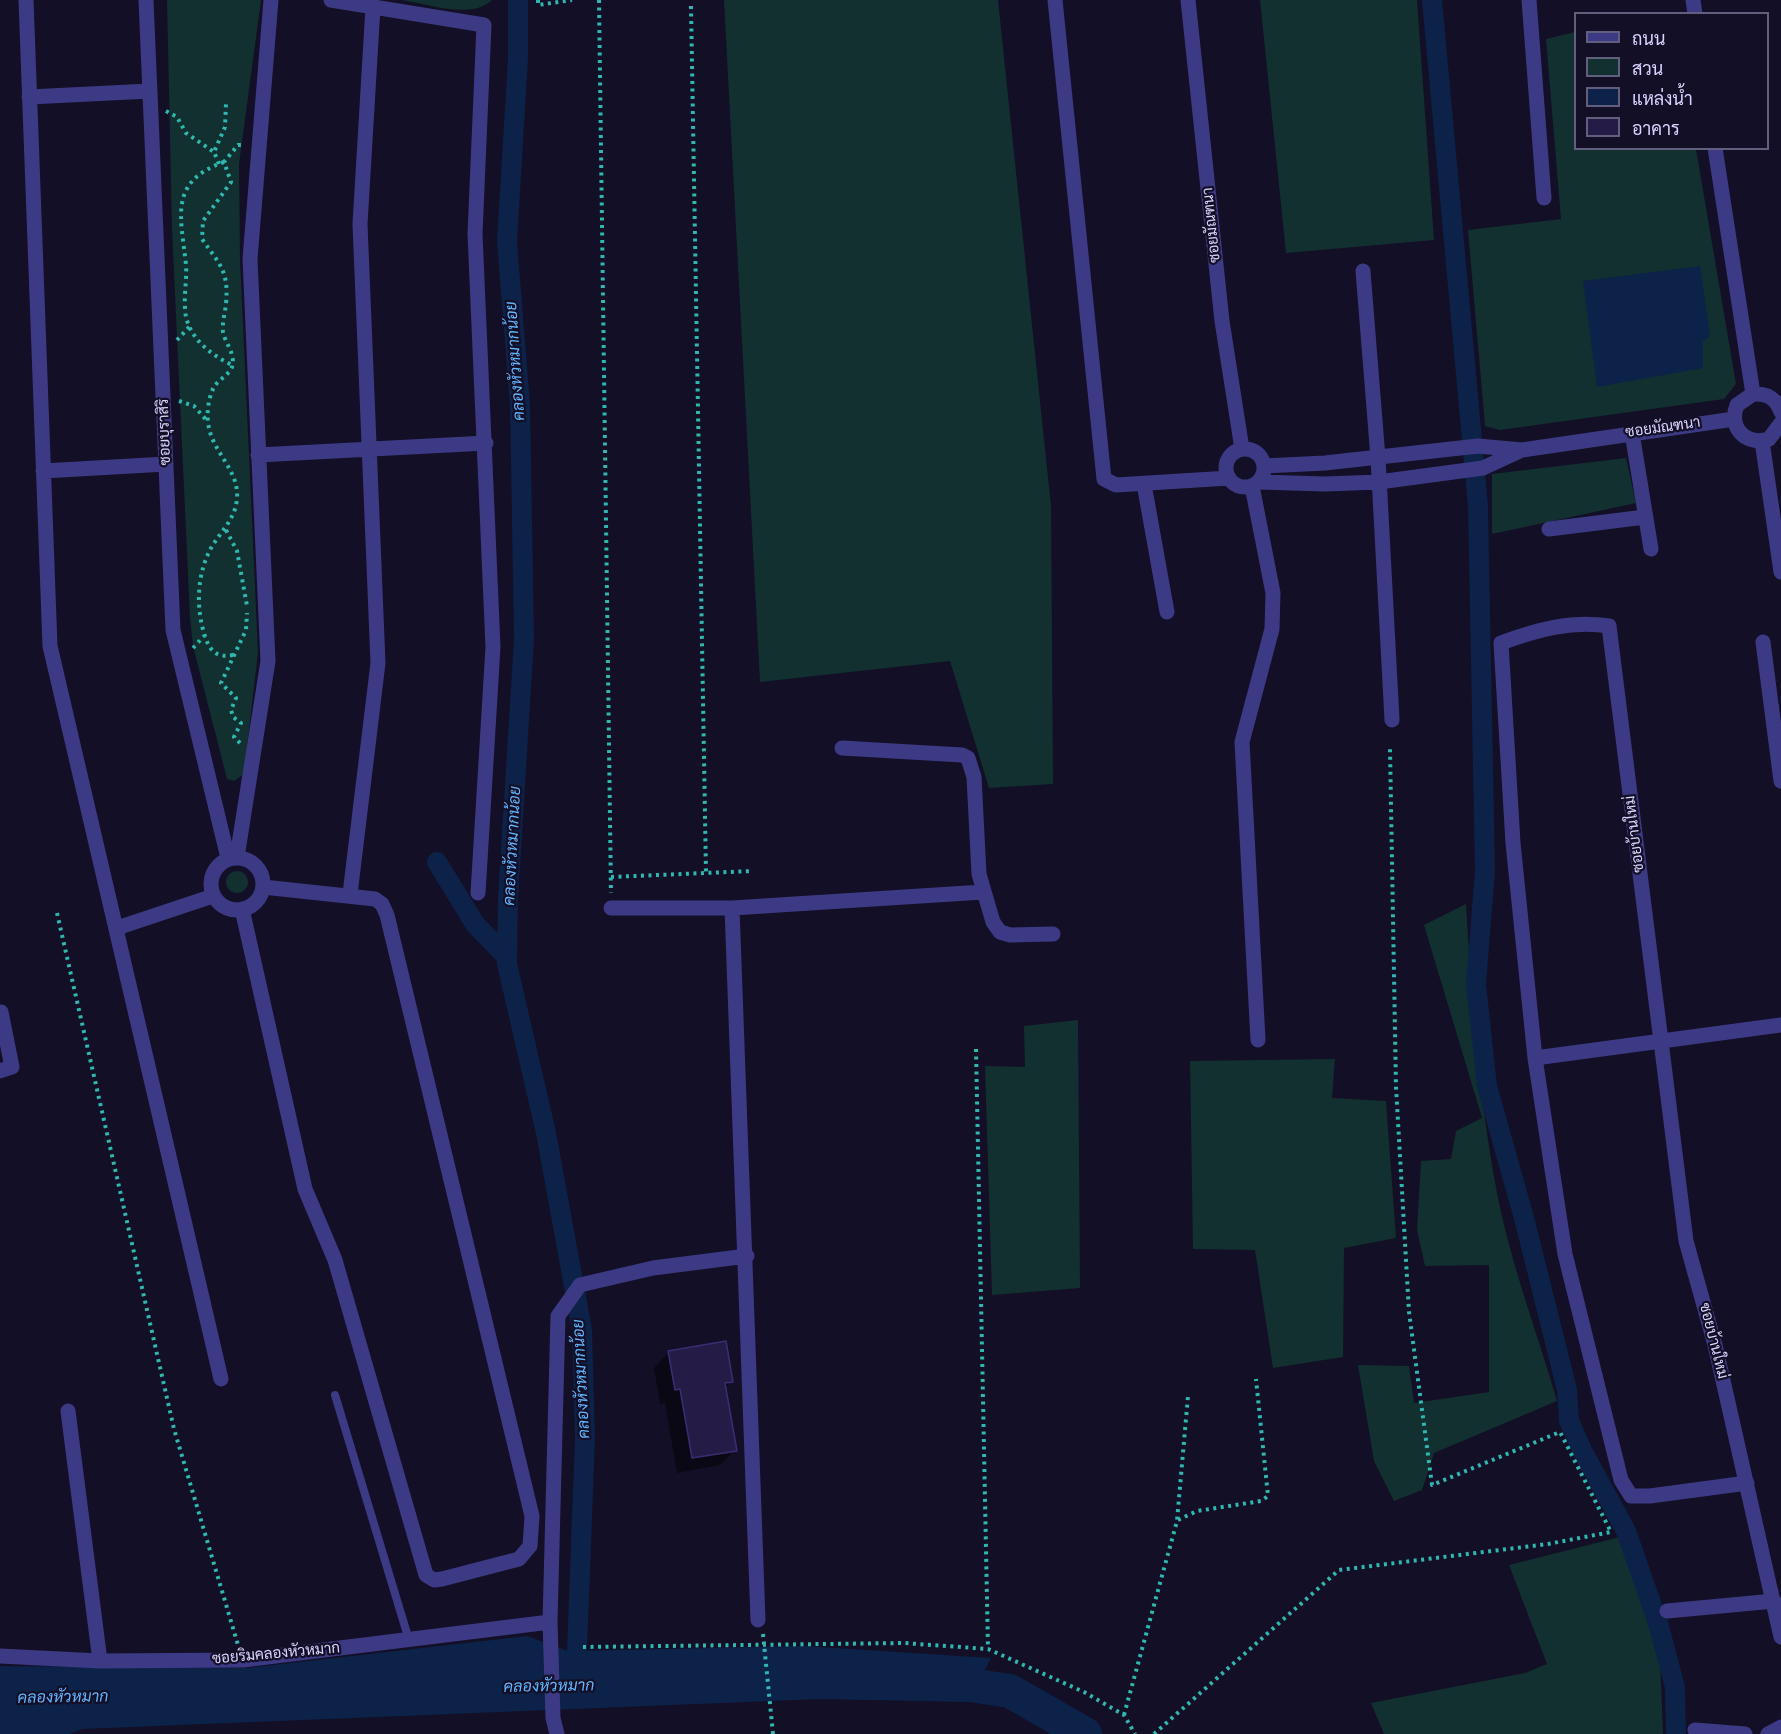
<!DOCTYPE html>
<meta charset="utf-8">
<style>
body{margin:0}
#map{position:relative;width:1781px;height:1734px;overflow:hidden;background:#130f26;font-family:"DejaVu Sans",Sarabun,sans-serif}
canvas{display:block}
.legend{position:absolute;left:1574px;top:12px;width:195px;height:138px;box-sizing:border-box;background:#130f26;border:2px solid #625e7d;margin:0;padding:8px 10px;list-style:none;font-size:18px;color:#d9d4ff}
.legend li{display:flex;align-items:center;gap:12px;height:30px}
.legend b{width:30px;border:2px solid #625e7d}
</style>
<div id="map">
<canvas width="1781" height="1734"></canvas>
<ul class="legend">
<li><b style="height:8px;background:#3d3a85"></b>ถนน</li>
<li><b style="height:16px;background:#12302f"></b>สวน</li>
<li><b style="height:16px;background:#0c2248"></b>แหล่งน้ำ</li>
<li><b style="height:16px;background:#241b47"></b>อาคาร</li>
</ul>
</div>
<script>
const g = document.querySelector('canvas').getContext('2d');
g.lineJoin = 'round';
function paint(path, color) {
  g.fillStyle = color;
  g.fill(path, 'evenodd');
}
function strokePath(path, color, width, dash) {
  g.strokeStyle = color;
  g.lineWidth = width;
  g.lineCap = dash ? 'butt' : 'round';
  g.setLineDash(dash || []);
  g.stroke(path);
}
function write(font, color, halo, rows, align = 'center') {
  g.font = font + ' "DejaVu Sans",Sarabun,sans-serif';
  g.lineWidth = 4.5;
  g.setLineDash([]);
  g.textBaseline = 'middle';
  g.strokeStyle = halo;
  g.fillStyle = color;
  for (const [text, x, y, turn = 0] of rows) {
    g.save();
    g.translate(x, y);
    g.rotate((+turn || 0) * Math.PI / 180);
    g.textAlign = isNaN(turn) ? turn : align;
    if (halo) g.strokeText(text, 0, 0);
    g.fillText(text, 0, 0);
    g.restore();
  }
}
paint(new Path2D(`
 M167,0H261L239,164L240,259L258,652L244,774L234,781L227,779L193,646L190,618L172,229Z
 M402,0H492C471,20 429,4 402,0Z
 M724,0H998L1051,506L1053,784L989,788L950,661L760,682Z
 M1260,0H1417L1434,240L1286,253Z
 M1575,32L1576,148L1696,149L1736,384L1724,399L1500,430L1485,426L1468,230L1561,219L1546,39Z
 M1626,458L1636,503L1492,534V474Z
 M226 882a11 11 0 1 1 22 0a11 11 0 1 1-22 0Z
 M1466,904C1472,1006 1480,1112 1501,1212C1515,1275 1539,1339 1557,1401L1434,1453L1422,1490L1394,1501L1374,1461L1358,1365L1409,1366L1414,1403L1489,1392V1265L1425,1266L1417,1230L1421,1161L1451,1159L1456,1131L1482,1118L1424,925Z
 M1078,1020L1080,1288L992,1295L985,1066L1025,1067L1024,1026Z
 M1335,1059L1332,1098L1386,1101L1396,1238L1344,1248L1343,1357L1273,1368L1255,1250L1193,1249L1190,1061Z
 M1620,1537L1660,1658L1663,1734H1384L1371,1703L1525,1673L1547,1664L1509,1565Z`), '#12302f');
paint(new Path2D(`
 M1700,266L1710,336L1703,341V368L1597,387L1583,281Z
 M527,1636L568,1651L804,1646L991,1658L969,1702L820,1699L82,1729L70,1734H0V1666L246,1668Z`), '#0c2248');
paint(new Path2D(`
 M669,1352L731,1382L724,1389L735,1450L720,1465L677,1473L665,1403L660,1404L654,1368Z`), '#0007');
strokePath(new Path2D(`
 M518,0V58L507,242L520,404L524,639L508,898L507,964L546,1133L582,1330L585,1438L576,1677
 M1432,0L1478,506L1485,871L1476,984L1487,1086L1524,1218L1567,1390L1569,1421L1583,1452L1626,1531L1658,1623L1675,1687L1676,1734
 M437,862L475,924L507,957`), '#0c2248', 20);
strokePath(new Path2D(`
 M930,1679L1010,1691L1085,1734`), '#0c2248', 34);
const building = new Path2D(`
 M726,1341L733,1382L725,1383L737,1451L692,1458L680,1389L675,1390L668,1351Z`);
paint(building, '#241b47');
strokePath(building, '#3b2d73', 1.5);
strokePath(new Path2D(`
 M538,0V5L572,0
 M599,0L611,893
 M691,6L706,873
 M166,111L177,117L186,133L214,152
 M224,162C168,182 181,216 186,265C187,279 184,293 185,307C185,335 209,354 232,365
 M219,164L214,152L225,127L226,103
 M177,340L191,325
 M179,401L194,406L208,422
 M226,530L237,551L247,606
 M193,648L204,636
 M233,655C219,658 211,653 206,639C196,612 196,577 210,550C219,533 236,519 237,498C239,471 214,453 209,428C206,416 208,398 214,387C218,380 229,375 232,367C236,354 225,343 223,332C222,323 225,313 226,304C229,271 220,265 202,239L203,221L231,182L224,162L238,145H243
 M240,743L234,737L241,723L233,717L231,710L236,698L221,683L246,630L247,613
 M611,877L752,871
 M57,913L174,1429L238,1645
 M976,1049L988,1649
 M1178,1520L1197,1511L1261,1501L1268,1496L1256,1379
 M763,1634L773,1734
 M583,1647L904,1643L988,1649L1084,1692L1124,1715L1135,1734
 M1124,1715L1177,1521L1188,1396
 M1154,1734L1339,1570L1548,1544L1611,1532L1560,1432L1432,1485L1409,1312L1396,1087L1390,749`), '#2fb8b0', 4, [3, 4.5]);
strokePath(new Path2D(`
 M335,1395L409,1640`), '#3d3a85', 8);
strokePath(new Path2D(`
 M26,0L50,646L221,1379
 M146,0L173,630L228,858
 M331,0L484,25L475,234L493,647L478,893
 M1055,0L1104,479L1116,485L1229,478
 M1188,0L1222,321L1242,449
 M1529,0L1544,198
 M1693,0L1695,14
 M29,97L150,91
 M1715,148L1753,394
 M1363,271L1378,458L1392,720
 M1781,412C1776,398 1767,393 1753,394L1737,405C1728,428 1746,446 1769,439L1781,423
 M1632,433L1651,549
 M1762,441L1781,572
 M1226 468a19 19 0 1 1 38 0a19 19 0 1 1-38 0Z
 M258,455L486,443
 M1264,466L1325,463L1478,446L1522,450L1734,419
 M43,471L166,464
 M1259,482L1325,484L1379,482L1483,468L1522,450
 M1144,484L1167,612
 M1252,486L1273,593L1272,629L1242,742L1258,1040
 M1549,529L1645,517
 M1763,642L1781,781
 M842,748L962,755L968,758L974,777L979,874L993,922L1000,932L1010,935L1053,934
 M237,857L268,661L250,259L271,0
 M211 884a26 26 0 1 1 52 0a26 26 0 1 1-52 0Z
 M350,894L378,663L360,224L373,7
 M611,908H732L983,892
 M732,908L758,1620
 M242,909L305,1189L335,1260L426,1575L434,1580L442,1579L519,1559L530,1546L532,1516L387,915L382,904L375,899L263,887
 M117,928L213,896
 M1535,1058L1781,1025
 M0,1071L12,1067L1,1012
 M68,1411L100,1661
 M1747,1483L1650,1496H1631L1621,1480L1565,1254L1535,1058L1513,843L1501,643C1536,630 1572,620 1609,626L1686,1241L1715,1345L1781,1637
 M1667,1611L1774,1601
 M0,1656L100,1661L243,1660L550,1622
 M1695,1730L1745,1734
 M557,1734L553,1718L550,1622L558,1316L580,1285L653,1268L747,1256
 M1768,1734L1781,1727`), '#3d3a85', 15);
write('15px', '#d9d4ff', '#130f26', [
 ["ซอยมัณฑนา",1212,225,-96],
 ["ซอยมัณฑนา",1663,428,-8],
 ["ซอยบุราสิริ",165,432,-92],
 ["ซอยบ้านใหม่",1635,834,-97],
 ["ซอยบ้านใหม่",1713,1341,76],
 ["ซอยริมคลองหัวหมาก",276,1654,-5]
]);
write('italic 16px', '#62b6ff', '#130f26', [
 ["คลองหัวหมากน้อย",516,361,-94],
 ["คลองหัวหมากน้อย",513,846,-87],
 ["คลองหัวหมากน้อย",582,1379,-93],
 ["คลองหัวหมาก",549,1687,-1],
 ["คลองหัวหมาก",63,1698,-1]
]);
</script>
